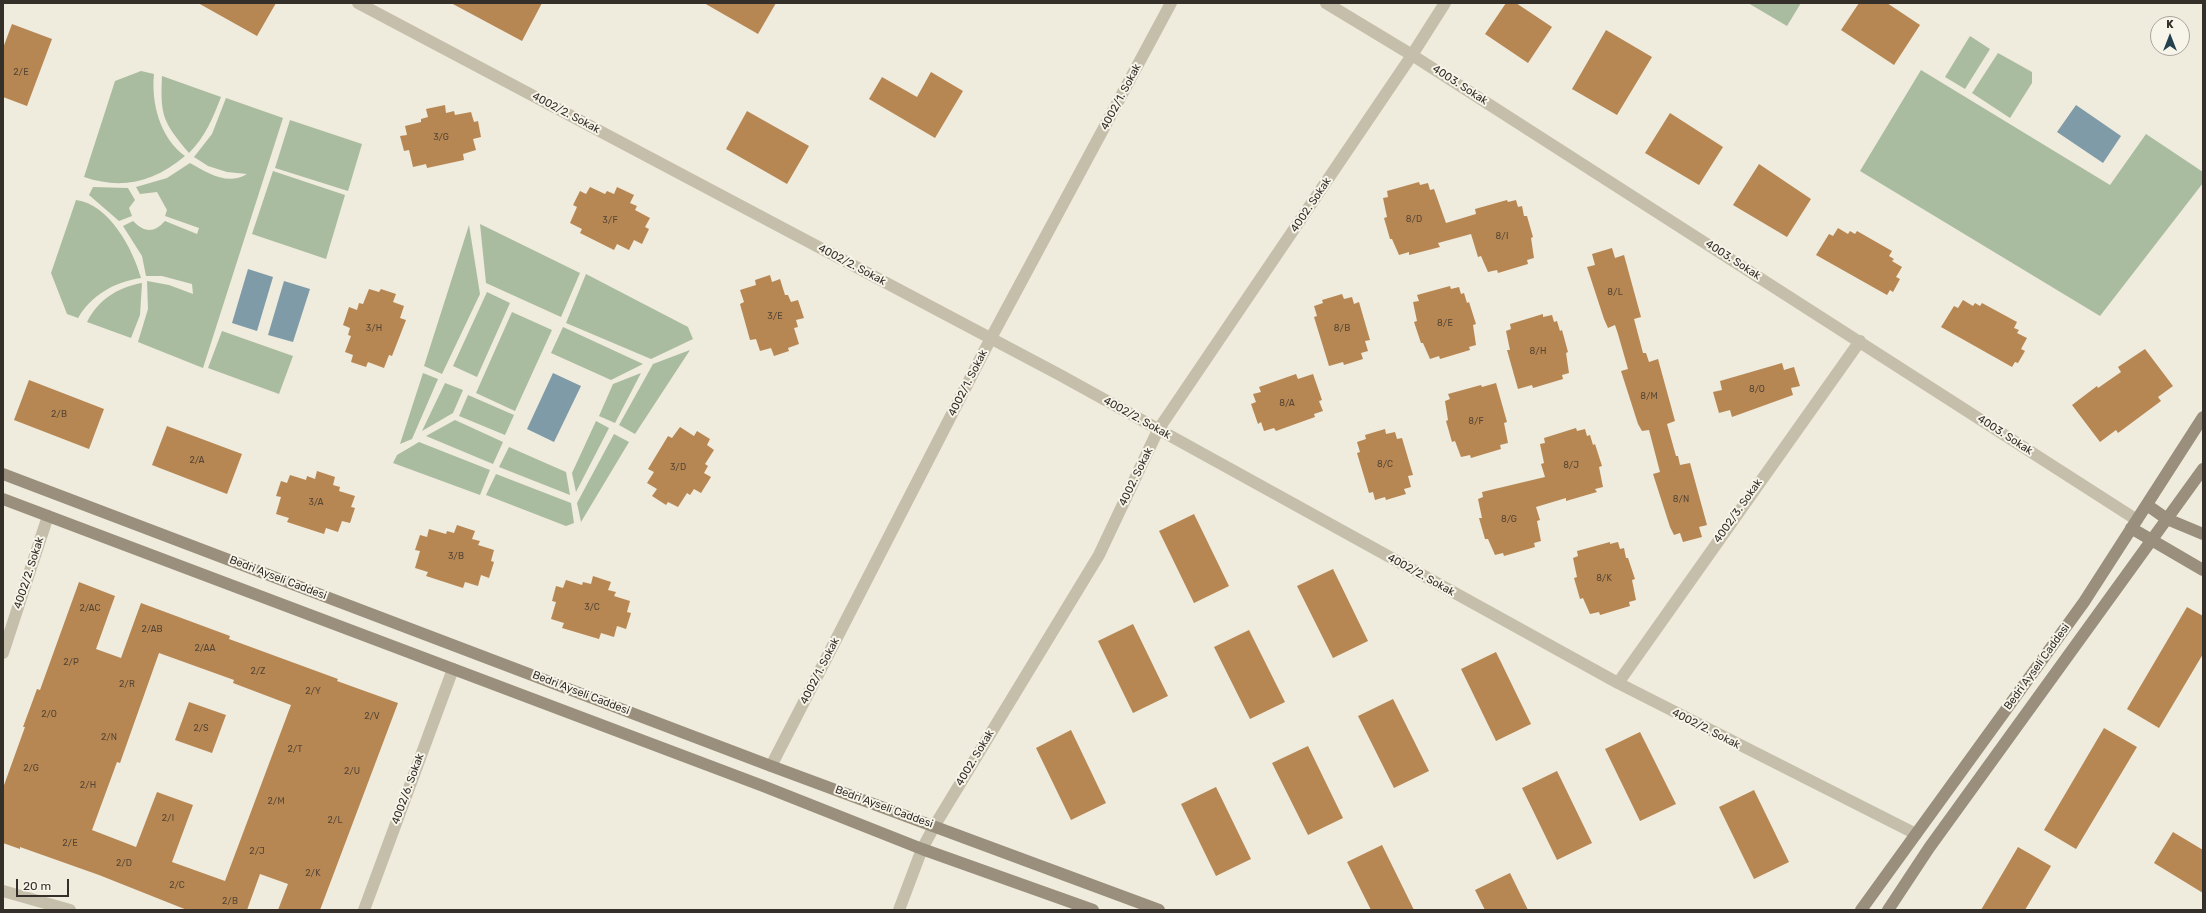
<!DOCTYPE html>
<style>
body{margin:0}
#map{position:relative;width:2206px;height:913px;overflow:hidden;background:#efebdd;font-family:Rubik,sans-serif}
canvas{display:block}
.frame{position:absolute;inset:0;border:4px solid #342f29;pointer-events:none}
.north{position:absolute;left:2150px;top:16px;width:40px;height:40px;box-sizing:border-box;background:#f7f4e9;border:1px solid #a9a59c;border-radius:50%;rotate:0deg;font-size:11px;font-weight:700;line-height:16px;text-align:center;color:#342f29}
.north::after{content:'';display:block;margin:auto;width:14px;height:18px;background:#244150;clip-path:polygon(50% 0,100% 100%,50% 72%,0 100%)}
.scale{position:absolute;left:16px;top:879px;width:53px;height:18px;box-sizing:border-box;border:2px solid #342f29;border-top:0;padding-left:5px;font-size:12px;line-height:14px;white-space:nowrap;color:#342f29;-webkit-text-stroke:3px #f7f4e9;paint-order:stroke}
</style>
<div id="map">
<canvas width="2206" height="913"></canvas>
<div class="frame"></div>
<div class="north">K</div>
<div class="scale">20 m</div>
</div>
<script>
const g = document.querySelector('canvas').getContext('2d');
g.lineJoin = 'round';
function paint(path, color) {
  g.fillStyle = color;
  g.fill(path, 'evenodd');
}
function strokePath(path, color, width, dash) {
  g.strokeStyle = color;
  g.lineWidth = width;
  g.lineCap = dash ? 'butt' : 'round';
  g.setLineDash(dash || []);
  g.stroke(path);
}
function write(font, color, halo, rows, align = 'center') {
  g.font = font + ' Rubik,sans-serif';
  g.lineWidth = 4;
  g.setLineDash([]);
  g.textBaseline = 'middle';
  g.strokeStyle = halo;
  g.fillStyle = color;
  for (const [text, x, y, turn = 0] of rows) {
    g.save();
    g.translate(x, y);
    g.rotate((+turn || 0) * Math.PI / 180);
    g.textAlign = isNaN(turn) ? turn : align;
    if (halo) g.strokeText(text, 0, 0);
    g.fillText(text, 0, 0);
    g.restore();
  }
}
paint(new Path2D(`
 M1748,3H1801L1787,26Z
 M1970,36L1990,49L1965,89L1945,77Z
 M1998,53L2032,72V83L2010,118L1972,93Z
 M1921,70L2110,185L2146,134L2203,172V183L2100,316L1860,171Z
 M141,71L154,74C151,103 160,138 185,156C154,182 122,190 84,177L115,81Z
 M162,76L221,97C213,118 205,137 189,153C163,122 160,116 162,76Z
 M226,98L283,118L203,368L138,342L148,309L147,281L169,285L193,294L192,284L162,276H146L142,256L123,226L133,221C145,233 154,233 165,221L197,234L199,228L165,216L167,210L157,192L140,194L136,187L167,178L190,163C208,173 227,186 247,174L227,172L208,166L194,157L212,134Z
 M290,120L362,144L348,191L275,168Z
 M273,171L345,195L326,259L252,234Z
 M93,187L128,188L135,200L129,208L132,216L119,221L89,195Z
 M76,200C109,204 133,249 141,278C114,282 92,295 78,318L67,314L51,273Z
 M480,224L580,273L561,317L486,283Z
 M469,225L480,294L442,374L424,366Z
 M586,274L688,327L693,339L651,359L566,323Z
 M142,283L140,315L131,338L87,322C98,300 118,287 142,283Z
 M487,292L510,303L477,377L453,366Z
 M512,312L552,330L515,411L476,393Z
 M563,327L643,364L611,380L551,353Z
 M222,331L293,356L279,394L208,368Z
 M690,350L635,434L619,425L653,364Z
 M423,373L438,379L412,439L400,444Z
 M641,373L615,423L599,416L613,384Z
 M445,383L463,390L453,413L422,431Z
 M468,395L514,415L505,435L459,416Z
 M455,420L503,442L493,464L426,436Z
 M596,421L609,428L576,492L572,473Z
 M614,434L629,442L581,522L577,503Z
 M419,442L490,470L480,495L393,463L397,455Z
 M509,447L566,472L570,495L499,467Z
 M496,474L571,503L574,523L566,526L486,495Z`), '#aabc9f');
paint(new Path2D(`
 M2076,105L2121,136L2103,163L2057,132Z
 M248,269L273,277L257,331L232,323Z
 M284,281L310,289L293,342L268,335Z
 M553,373L581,386L554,442L527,429Z`), '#7f9ba8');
paint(new Path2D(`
 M198,3H276L257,36Z
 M451,3H542L522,41Z
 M704,3H776L758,34Z
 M1506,3H1516L1552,27L1528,63L1485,34Z
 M1859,3H1887L1920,25L1894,65L1841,30Z
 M12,24L52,39L27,106L3,97V48Z
 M1606,30L1652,57L1617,115L1572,89Z
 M931,72L963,91L935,138L869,99L882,77L917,97Z
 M445,105L446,113L454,111L455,115L471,112L474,122L478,121L481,137L473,139L476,150L463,154L464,160L427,168L426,164L413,167L409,150L404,151L400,136L407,135L405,126L421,122V119L428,117L426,109Z
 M747,111L809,146L787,184L726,149Z
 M1670,113L1723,147L1699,185L1645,153Z
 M1759,164L1811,199L1787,237L1733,205Z
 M1419,182L1420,185L1428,183L1430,190L1434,189L1446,223L1476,214L1475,209L1507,200L1508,202L1516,200L1518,207L1522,206L1524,216H1527L1533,237L1531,238L1534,258L1527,260L1528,264L1498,273L1497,270L1488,272L1481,256L1478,257L1471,234L1438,243L1440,247L1409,255V252L1399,255L1392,239H1390L1384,218L1387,217L1383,198L1388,197L1387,191Z
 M590,187L605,194L607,191L614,194L617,187L634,195L630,203L637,206L635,210L650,218L645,227L649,229L642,244L634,240L629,250L617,244L614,250L580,233L582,229L570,223L577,207L573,205L580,191L586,194Z
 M1838,228L1848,234L1850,231L1855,234L1857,231L1892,251L1889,256L1894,259L1892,261L1902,267L1896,277L1900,279L1893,292L1890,290L1887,295L1816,255L1829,234L1833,236Z
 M1612,248L1615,258L1624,255L1641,317L1634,319L1643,353H1646L1649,362L1658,359L1675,421L1667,424L1676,456H1678L1680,465L1690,463L1707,525L1699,527L1702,537L1683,542L1680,533L1674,535L1670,527L1653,474L1660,472L1649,430L1642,431L1638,424L1621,371L1628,369L1618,334L1615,325L1608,328L1604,319L1587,267L1595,265L1592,254Z
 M770,275L772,282L780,279L785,295H788L791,302L798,300L804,318L796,320L798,327L794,328L799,344L788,348L789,351L774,356L771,348L760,351L756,339L750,340L740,304L744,302L740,290L756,285L755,280Z
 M1450,286L1451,289L1459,287L1461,294L1464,293L1467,303L1469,302L1476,324L1473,325L1476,345L1469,347L1470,350L1440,359L1439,356L1430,359L1423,343H1421L1414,322L1417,321L1413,302L1419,301L1417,295Z
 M369,289L379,292L381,289L396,294L393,302L404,306L400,318L406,320L392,356L389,355L384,368L368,362L366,367L351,362L353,355L345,352L351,336L348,335L350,328L343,325L349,307L357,310L359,303L363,304Z
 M1342,294L1344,299L1352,297L1354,304L1359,302L1370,340L1365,341L1368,351L1361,353L1363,359L1344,365L1343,362L1329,366L1314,317L1317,316L1314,306L1323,303L1322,300Z
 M1963,300L1973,306L1975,303L1980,306L1982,303L2017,322L2014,328L2019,330L2017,333L2027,338L2021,349L2025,351L2018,363L2015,362L2012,367L1941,327L1954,306L1958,308Z
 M1543,314V317L1552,315L1554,322L1557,321L1560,331L1562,330L1568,352L1566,353L1569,373L1562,375L1563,379L1533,388L1532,385L1518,389L1507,350H1510L1506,331L1511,329L1510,324Z
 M2145,349L2173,386L2158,397L2161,401L2118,433L2116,430L2100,442L2072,405L2097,386L2098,388L2121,372L2118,367Z
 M1782,363L1784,370L1794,367L1800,386L1791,388L1793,395L1732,417L1730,410L1719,413L1713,392L1722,390L1720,381Z
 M1296,374L1298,379L1313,374L1322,400L1319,401L1323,411L1314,414L1315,417L1276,431L1274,428L1264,431L1261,422L1258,424L1251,404L1256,402L1253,394L1261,392L1259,387Z
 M29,380L104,409L89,449L14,420Z
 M1496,383L1507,422L1504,423L1508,443L1500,445L1501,449L1471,458L1470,455L1461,457L1455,441L1452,442L1446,421L1448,420L1445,401L1450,399L1448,394L1481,385L1482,387Z
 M167,426L242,454L227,494L152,465Z
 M680,427L694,436L697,431L710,439L707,445L714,450L705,464L708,466L704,473L711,477L701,493L694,489L690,495L687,493L678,507L668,502L666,505L652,496L657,489L647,483L654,472L648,469L668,436L672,438Z
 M1576,428L1577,431L1585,429L1587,436L1590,435L1593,445L1595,444L1602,466L1599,467L1603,487L1595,489L1597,492L1566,501V498L1536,507L1540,520L1537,521L1541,541L1534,543L1535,547L1504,556L1503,553L1495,555L1488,539H1485L1479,518H1482L1478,499L1483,497L1482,492L1545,477L1541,464L1544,463L1540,444L1545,443L1544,438Z
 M1385,429L1386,434L1395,432L1397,439L1402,438L1413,475L1408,476L1411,487L1404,489L1406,494L1386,500L1385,497L1375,500L1373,492L1369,493L1357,453L1360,452L1357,442L1366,439L1365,435Z
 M317,471L335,477L333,485L340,487L339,491L355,496L351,507L355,508L350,523L342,521L338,532L326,528L324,534L287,522L289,518L276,514L281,497L276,496L281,481L287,483L290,475L306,480L307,476L315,479Z
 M1194,514L1229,586L1194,603L1159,531Z
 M457,525L475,531L472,539L480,541L478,545L494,550L491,561L494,562L489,578L481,575L478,586L465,582L463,588L426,576L428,572L415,568L420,551L415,550L420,535L427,537L429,529L446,534L447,531L454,533Z
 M1610,542V544L1618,542L1620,549L1624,548L1626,558H1628L1635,579L1632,580L1636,600L1629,602L1630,606L1600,615L1599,612L1590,614L1583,598L1580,599L1574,578L1577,577L1573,558L1578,556L1577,551Z
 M1333,569L1368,641L1333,658L1297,586Z
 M593,576L611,582L608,590L616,592L614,596L630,601L627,612L631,613L626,629L617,626L614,637L601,633L599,639L562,628L564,623L551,619L556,602L552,601L556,586L563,588L566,580L582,585L583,582L591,584Z
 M79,582L115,596L96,649L121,658L141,603L230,636L229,639L338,679L337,681L398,703L320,910H278L288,884L260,874L247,910H187L99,875L20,847V849L3,843V788L25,727H23L37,689L40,690ZM159,653L234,680L233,683L291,705L225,881L172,862L193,805L157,792L136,847L92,830L117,762L120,763Z
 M2187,607L2203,616V654L2159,728L2127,709Z
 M1133,624L1168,696L1133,713L1098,641Z
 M1249,630L1285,702L1250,719L1214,647Z
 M1496,652L1531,724L1496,741L1461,669Z
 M1393,699L1429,771L1394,788L1358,716Z
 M189,702L226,715L212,753L175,740Z
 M2104,728L2137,747L2076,849L2044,830Z
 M1071,730L1106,803L1071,820L1036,748Z
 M1640,732L1676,804L1640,821L1605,749Z
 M1308,746L1343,818L1308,835L1272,763Z
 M1557,771L1592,843L1557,860L1522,788Z
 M1216,787L1251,859L1216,876L1181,804Z
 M1754,790L1789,862L1754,879L1719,807Z
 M2173,832L2203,850V893L2154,863Z
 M1382,845L1414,910H1371L1347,862Z
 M2018,847L2051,866L2025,910H1981Z
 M1510,873L1528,910H1485L1475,890Z`), '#b78753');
strokePath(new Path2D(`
 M358,3L1060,375L1618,683L1916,834
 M1326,3L1412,55L2137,520
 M3,653L48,516
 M1618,683L1860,341
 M771,766L991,338L1171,3
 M3,891L70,910
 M364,910L453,669
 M899,910L922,849L935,825L1099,555L1158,430L1412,55L1445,3`), '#c5beaa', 12);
strokePath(new Path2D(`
 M3,474L771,766L1159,910
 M3,499L763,786L922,849L1093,910
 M2147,505L2167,519L2203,534
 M2131,528L2203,570
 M1861,910L2084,602L2203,417
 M1888,910L1929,848L2203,469`), '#998f7c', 12);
write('9px', '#554534', null, [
 ["2/E",21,72],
 ["3/G",441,137],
 ["8/D",1414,219],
 ["3/F",610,220],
 ["8/I",1502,236],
 ["8/L",1615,292],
 ["3/E",775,316],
 ["8/E",1445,323],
 ["3/H",374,328],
 ["8/B",1342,328],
 ["8/H",1538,351],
 ["8/O",1757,389],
 ["8/M",1649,396],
 ["8/A",1287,403],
 ["2/B",59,414],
 ["8/F",1476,421],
 ["2/A",197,460],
 ["8/C",1385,464],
 ["8/J",1571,465],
 ["3/D",678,467],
 ["8/N",1681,499],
 ["3/A",316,502],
 ["8/G",1509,519],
 ["3/B",456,556],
 ["8/K",1604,578],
 ["3/C",592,607],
 ["2/AC",90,608],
 ["2/AB",152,629],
 ["2/AA",205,648],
 ["2/P",71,662],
 ["2/Z",258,671],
 ["2/R",127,684],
 ["2/Y",313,691],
 ["2/O",49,714],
 ["2/V",372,716],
 ["2/S",201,728],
 ["2/N",109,737],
 ["2/T",295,749],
 ["2/G",31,768],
 ["2/U",352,771],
 ["2/H",88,785],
 ["2/M",276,801],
 ["2/I",168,818],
 ["2/L",335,820],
 ["2/E",70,843],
 ["2/J",257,851],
 ["2/D",124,863],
 ["2/K",313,873],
 ["2/C",177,885],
 ["2/B",230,901]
]);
write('11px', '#342f29', '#f7f4e9', [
 ["4003. Sokak",1460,85,33],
 ["4002/1. Sokak",1121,97,-62],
 ["4002/2. Sokak",566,113,28],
 ["4002. Sokak",1311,205,-56],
 ["4003. Sokak",1733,260,33],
 ["4002/2. Sokak",852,265,28],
 ["4002/1. Sokak",968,383,-63],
 ["4002/2. Sokak",1137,418,29],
 ["4003. Sokak",2005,435,33],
 ["4002. Sokak",1136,477,-64],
 ["4002/3. Sokak",1738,511,-55],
 ["4002/2. Sokak",29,573,-72],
 ["4002/2. Sokak",1421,575,29],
 ["Bedri Ayseli Caddesi",278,578,21],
 ["Bedri Ayseli Caddesi",2037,667,-54],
 ["4002/1. Sokak",820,671,-63],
 ["Bedri Ayseli Caddesi",581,693,21],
 ["4002/2. Sokak",1706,729,27],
 ["4002. Sokak",975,758,-59],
 ["4002/6. Sokak",408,789,-70],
 ["Bedri Ayseli Caddesi",884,807,20]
]);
</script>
